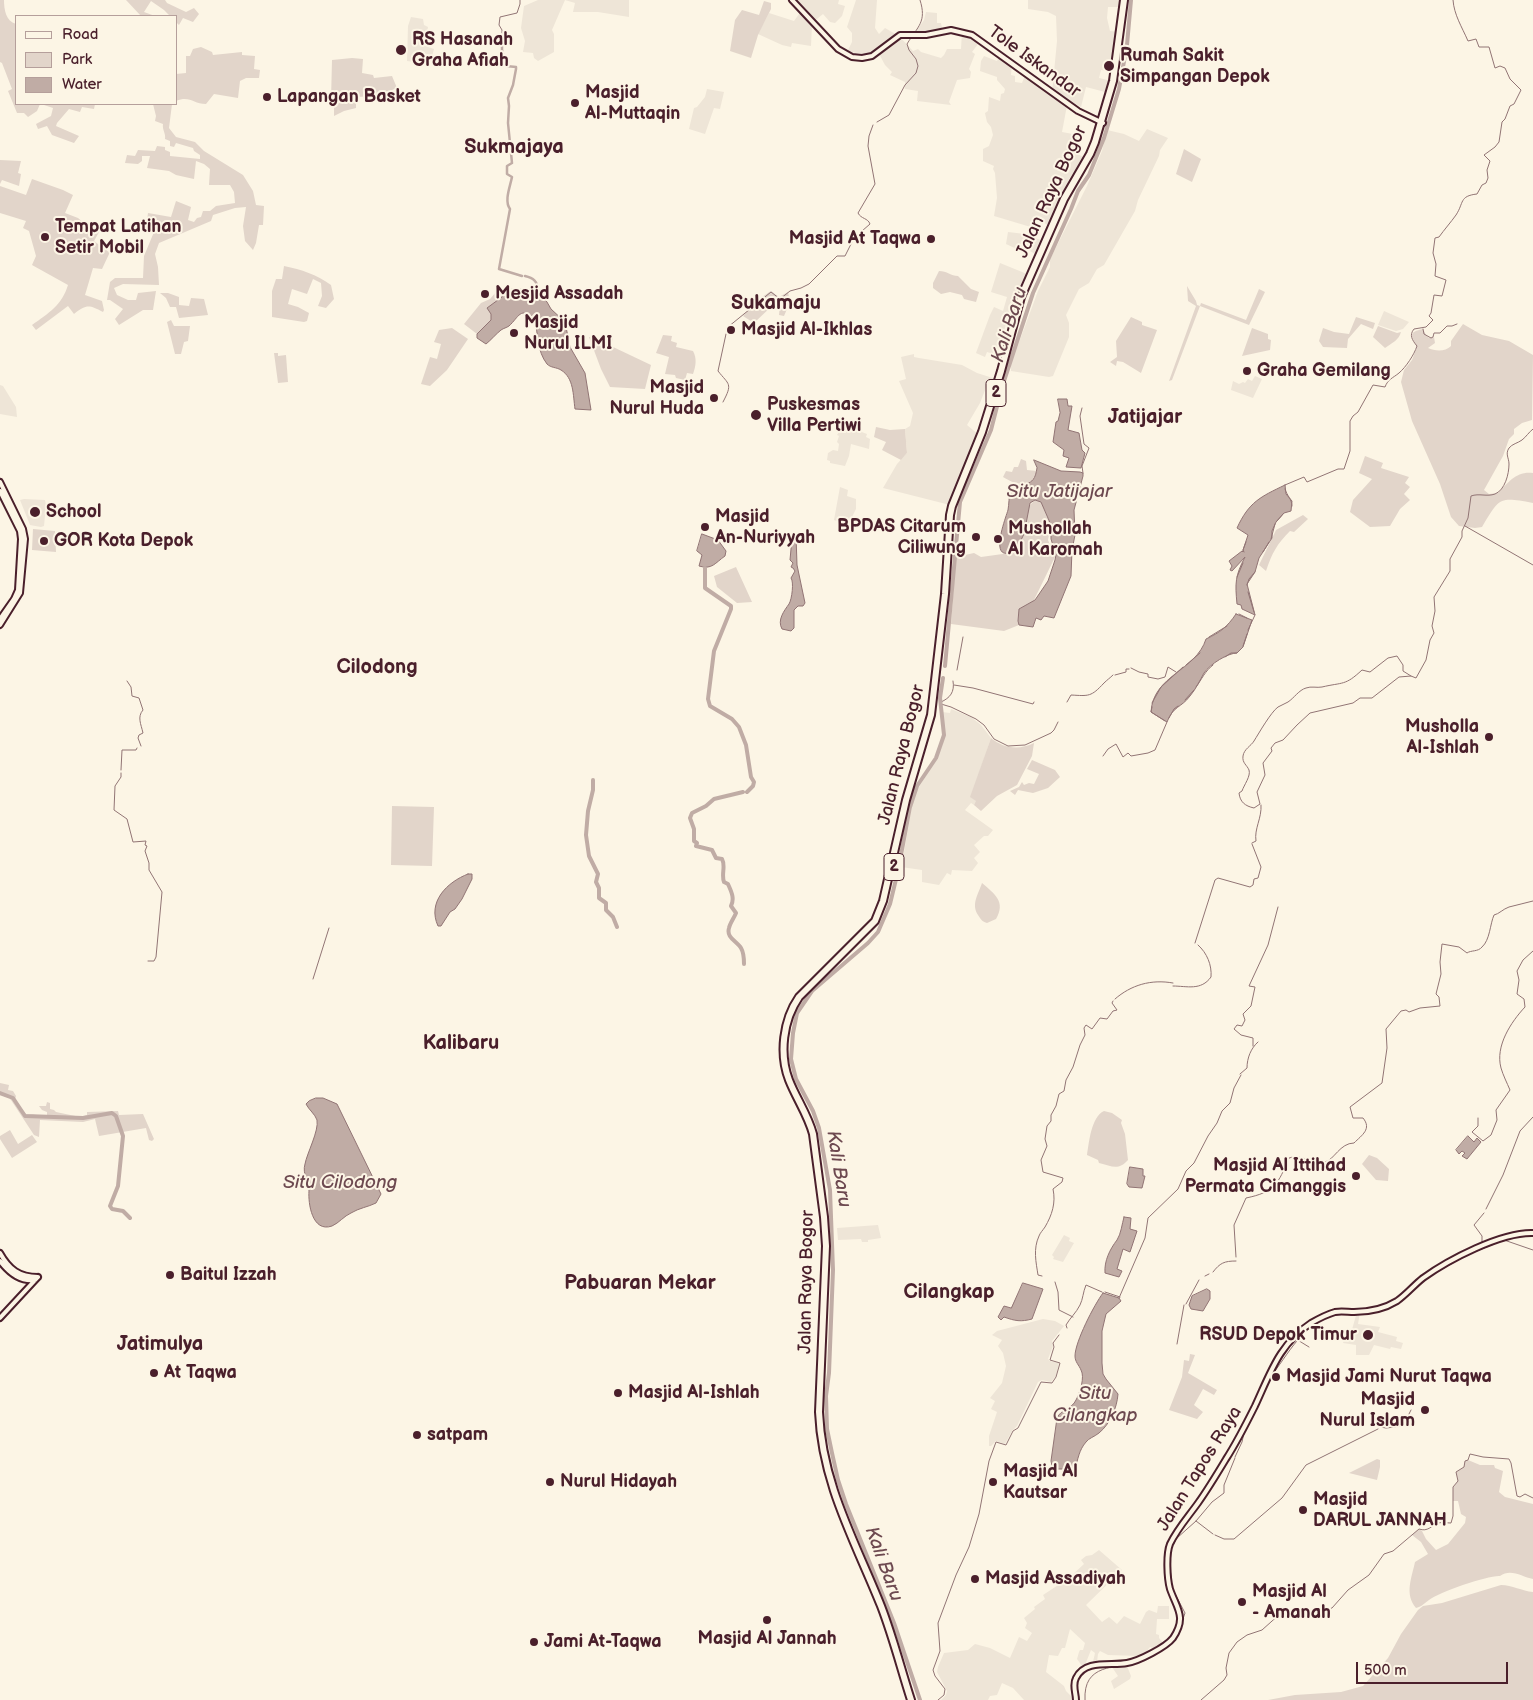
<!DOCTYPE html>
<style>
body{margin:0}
#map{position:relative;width:1533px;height:1700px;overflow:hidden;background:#fcf5e5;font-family:"Balsamiq Sans",sans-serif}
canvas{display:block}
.legend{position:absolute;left:15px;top:15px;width:162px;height:90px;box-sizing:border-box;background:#fcf5e5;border:1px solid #b59f9b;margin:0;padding:6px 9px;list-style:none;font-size:15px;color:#4a1f2b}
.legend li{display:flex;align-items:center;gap:10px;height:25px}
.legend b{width:25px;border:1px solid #b59f9b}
.scale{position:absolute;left:1356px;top:1662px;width:152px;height:22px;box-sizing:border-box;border:2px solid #4a1f2b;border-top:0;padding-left:6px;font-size:15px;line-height:18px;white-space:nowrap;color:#4a1f2b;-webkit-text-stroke:4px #fcf5e5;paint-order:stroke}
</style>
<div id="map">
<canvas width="1533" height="1700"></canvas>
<ul class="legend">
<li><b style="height:6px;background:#fcf5e5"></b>Road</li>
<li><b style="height:14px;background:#e2d5ca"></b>Park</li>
<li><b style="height:14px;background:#c0aca5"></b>Water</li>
</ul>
<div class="scale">500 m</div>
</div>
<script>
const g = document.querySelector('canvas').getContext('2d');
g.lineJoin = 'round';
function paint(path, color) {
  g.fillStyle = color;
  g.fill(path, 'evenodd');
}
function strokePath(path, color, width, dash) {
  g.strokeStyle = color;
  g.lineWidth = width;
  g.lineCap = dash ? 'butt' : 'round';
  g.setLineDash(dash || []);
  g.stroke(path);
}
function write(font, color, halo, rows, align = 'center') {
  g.font = font + ' "Balsamiq Sans",sans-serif';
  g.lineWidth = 4;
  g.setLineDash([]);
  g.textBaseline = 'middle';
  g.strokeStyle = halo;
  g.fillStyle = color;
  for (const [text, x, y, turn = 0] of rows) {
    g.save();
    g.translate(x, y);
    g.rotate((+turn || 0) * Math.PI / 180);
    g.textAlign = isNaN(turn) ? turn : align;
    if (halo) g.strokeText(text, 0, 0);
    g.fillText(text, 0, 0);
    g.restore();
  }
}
paint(new Path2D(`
 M538,0H629V17L598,12H573L575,3L565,0L552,30L554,34V52L538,61L534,58L533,53L523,52L525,41L521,28L524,6Z
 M792,0H839L838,4L845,6L842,16L835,23L830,22L823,14L812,23L811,46L792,43L791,47L782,45L758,34L769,13L794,21L802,10Z
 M856,0H877L875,28L879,34L885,28L899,36L913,51L918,49L921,52L941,58L944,55L947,49H961L962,32L981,40L972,52L975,54L969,69L971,72L970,78L957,80L949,102L951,105L917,101L918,91L905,89V82L890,75L892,72L885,65L877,50L868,54L847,52L852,42V33L847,27Z
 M1028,0H1122L1121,7H1108L1107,18L1110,31L1119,32L1113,72L1101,70L1099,78L1112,81L1109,93L1086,87L1081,107L1068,100L1062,132L1078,135L1074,152L1085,158L1069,179L1050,226L1038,220L1034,228L994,216L997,198L995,173L993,169L994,166L983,161V149L989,146L993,135L991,127L987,122L985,113L988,111L989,97L1000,101L1001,94L1004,93L1005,89L997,80V77L980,71L981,61L984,56L997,61L1000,55L1012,63L1011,75L1015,76V82L1022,83L1026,73L1052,93L1057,41L1056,16L1048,12L1028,9Z
 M926,12L937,13V23H941L942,28L929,32L918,33L917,30L924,20Z
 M411,17L423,19L424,25L428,27L425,46L434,49L430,64L407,61L408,26Z
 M707,89L724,92L720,109L714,108L705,134L689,129L694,108L697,107L705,97Z
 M1147,129L1168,138L1160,150L1159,156L1138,200L1135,211L1104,265L1097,269L1089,283L1079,289L1066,315L1069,323V337L1053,376L1049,377L1011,371V364L1038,291L1050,267V259L1087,186L1102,151L1107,130L1124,134L1139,141Z
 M1008,232L1025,234L1043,241L1037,255L1021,246L1019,250L1006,244Z
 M1000,263L1027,274L1017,300L1012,321H1007L997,355L987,352L985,357L976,353L990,315L994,307L1003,311L1007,297L991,292Z
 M1384,311L1409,322L1403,329L1396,331L1378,325Z
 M914,354V357L919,358L962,365L977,373L996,379L995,381L989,380L980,403L967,425L979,435L950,505L883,488L897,464L907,453L905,429L910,426L913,413L899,381L906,379L901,357Z
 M1255,376L1262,379L1253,398L1231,390L1233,381L1239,384L1243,382L1245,383L1248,379L1252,381Z
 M0,385L3,386L16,407L17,417L0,414Z
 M855,422L860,423L859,431L867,434L866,437L870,439L869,449L851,444L849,456L845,466L830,463V461L827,460L828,453L833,450L838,451L839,444L837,442L839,436L837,435L839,432L846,433V423Z
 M840,487L848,490L847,496L856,499V509L848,525L834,520Z
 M24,499L45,500L46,505L44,526L41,527L30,525L20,500Z
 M951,709L971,717L981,725L991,738L971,797L977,801L974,805L971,803L965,810L993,830L988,836H984L974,845L980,852L974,858L978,863L972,871L952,870L951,875L947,873L939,885L922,882V870L901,867L902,863L913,801L916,792L936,759L942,746L945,734L942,712L950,713Z
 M878,1225L881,1238L868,1240V1242H862L861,1239L838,1240L837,1228Z
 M1064,1235L1070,1238L1069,1241L1074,1243L1063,1262L1053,1259L1054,1257L1052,1255Z
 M1357,1312H1360L1358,1324L1380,1327L1378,1332L1397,1337L1396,1341L1403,1343L1401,1349L1391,1347L1390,1349L1374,1345L1369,1355H1356V1345L1343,1343L1347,1332L1351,1333Z
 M1043,1319L1055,1321L1064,1326L1052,1341L1053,1346L1048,1359L1050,1361L1059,1363L1056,1376L1051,1382L1042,1380L1038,1382L1017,1426L1012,1431L1005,1444L996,1441L991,1446H989V1436L997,1412L991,1409L995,1401L990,1398L1002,1383L1006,1366L1003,1353L998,1346L1002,1340L992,1335L997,1331Z
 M1099,1550L1122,1570L1086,1605L1102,1622L1109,1617L1117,1624L1124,1616L1140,1624L1146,1612L1149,1610L1157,1613L1158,1606H1169V1619H1157L1156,1634L1159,1635V1638L1164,1644L1153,1648L1150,1647L1144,1655L1142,1653L1140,1656L1108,1655L1100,1651L1098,1654L1097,1662H1093L1095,1653L1091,1650L1085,1665L1082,1666L1077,1659L1079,1652L1080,1650H1083L1085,1643L1070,1629L1065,1648H1062L1058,1656L1049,1655L1046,1672L1064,1686L1066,1691L1075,1700H1024L1013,1688L1002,1683L997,1695L990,1696L988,1700H941L946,1695L947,1691L937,1672L938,1667L944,1653L968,1650L975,1644L990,1648L1010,1658L1019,1637L1027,1641L1032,1633L1025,1628L1027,1623L1024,1618L1035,1609L1034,1607L1045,1599L1043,1595L1069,1578L1084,1564L1081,1560L1086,1556L1092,1555Z
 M1127,1666L1131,1676L1130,1679L1114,1689L1111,1681L1118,1676L1112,1667Z`), '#eee5d7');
paint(new Path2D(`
 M0,0H4C4,10 6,21 16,24V104H40L37,111L28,117L24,113H17L8,91L12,89L2,63L0,62Z
 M126,0H165L167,3L186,12L194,8L199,14L193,22L183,18L179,25L176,22V16H170L164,10L151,1L144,12L155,16H141Z
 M764,1L771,3V9L758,35L751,58L730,51L735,20L742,10L759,15Z
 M201,47L212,52L213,55L242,52V55L255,56L254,69L260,70L259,78H246L240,81L238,98L214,94L206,104C193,104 190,95 176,101V74L186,73V56H190L193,49Z
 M352,58L363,59L362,73L373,75L374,78L392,76L397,88L392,90V98L376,96L356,97V108L344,111L334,116V104L331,100L332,60Z
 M41,104H95L94,109L82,107L80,112L69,109L57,123L56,126L79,136L74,143L52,135L47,126L38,129L36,124L51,116L53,108Z
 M153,104H172L169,128L176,137L195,142L204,151L243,175L253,191L256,205L264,206L263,225H259L256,243L253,250L245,241L243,226L246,207L235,208L213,215L211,221L159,243L155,254L158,267L159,285L123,284L114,288L117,295L128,300H136L138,293L156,291L153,310H143L119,325L115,319L123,309L110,300H107L110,282L115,278H143L144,256L154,232L150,229V223L147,221L148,213L171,217L176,201L191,207L188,220L194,222L197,218L201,217L203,211H210L216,206L235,203L234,192L230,185H209L210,169L204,164L196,161L194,179L176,175L169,171L147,168L150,156H142V161L138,164L125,163L127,155L135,156L138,150L155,151L157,146L165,147V150L170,152V156L200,159V155L194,151L193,148L176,143L174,147L170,146V141L165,139C166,133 162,130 163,124L155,121L156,116Z
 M1184,149L1201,159L1192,182L1176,174Z
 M0,160L21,161L18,173L21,174L19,186L2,180L0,184Z
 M32,179L63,190L73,195L65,213L78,218L84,223L103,225L94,241L102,247L107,242L109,244L107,251L110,252L102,269L93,268L85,295L102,301L104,310L103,312C89,305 87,304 74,314L68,306L36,330L32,325C49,313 62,305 68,285L32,265L36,256L29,231L23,228L26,221L0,213V186L26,195Z
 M284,266C302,270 316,274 331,285L334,299L326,308L318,306L322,296L321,283L313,279L307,294L292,289L288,304L298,307L309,313L307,321L304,322L272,317V291L276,279H282Z
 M939,271C947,271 951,276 958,276L971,289L979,292L976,302L964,299L962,295L950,292L941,294L933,288V283Z
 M1187,286L1196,301L1197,305L1200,306L1201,303L1246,320L1259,289L1265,292L1249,325L1200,306L1172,380L1169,381L1196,306L1188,301Z
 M497,291L505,292L502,297L491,306V320L477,334L464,324L481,303L490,299Z
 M771,291L779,297L788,292L790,302L784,316L779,315L780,305L774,304L754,323L743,316L749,309L754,306L759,299Z
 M160,293H168L179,297V305L189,306L191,298L204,299L208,315L179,318L176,307H170L166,298Z
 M1131,317L1142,322V325L1157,330L1141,373L1123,362L1117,361L1116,366L1110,362L1117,357L1116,341Z
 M1356,317L1375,323L1373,329L1361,324L1348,339L1347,348L1323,347L1319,341L1323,328L1334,332L1349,334Z
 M171,320L174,326H190L188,341L184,342L181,354H175L167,322Z
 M1463,324L1482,335L1509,341L1533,355L1532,420L1522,423L1514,429V434L1509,439L1503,456L1484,490L1489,494L1498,493C1509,482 1516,471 1533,473V503C1499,497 1500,497 1482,527L1475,528L1459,526L1451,517L1440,484L1412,421L1401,382L1404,370L1412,360L1417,347C1411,336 1408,332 1423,329L1426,335L1429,338L1434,337L1435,343L1428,348C1435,351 1445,352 1451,346V341Z
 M1378,326L1397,333L1401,332C1399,340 1392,343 1385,348L1373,337Z
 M452,328L468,339L447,370L430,386L421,384L430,357L437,359L441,344L434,342L439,330Z
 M1252,328L1268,334V339L1271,340L1270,350L1242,356Z
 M663,335L672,336L671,341L677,343L676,347L693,351C697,358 696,366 693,374L687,373L685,380L676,378L675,375L665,374L669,357L656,353Z
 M589,337L613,338L611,346L651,365L645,389L610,387L601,369Z
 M274,353H278V356L286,355L288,382L278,383Z
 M876,427L890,430L905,429L907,453L901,460L882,450L886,442L874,437Z
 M1365,456L1383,463L1381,468L1409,477L1405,483L1410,487L1404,494L1410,500L1400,509L1390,526L1370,527L1350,512L1353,500L1372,479L1359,473Z
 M1021,459L1026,461L1027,470L1037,471L1032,481C1020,487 1014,483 1003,477L1006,471L1012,472L1014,467H1018Z
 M1035,500L1040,501L1043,505L1051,525L1048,540L1055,557L1033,602L1019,609L1018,621L1019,625L1004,631L951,624L956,557L974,553L981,557L1017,552L1025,529L1029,506Z
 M1303,515L1308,519L1294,532L1290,531C1277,544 1272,553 1266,571L1259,565L1276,530Z
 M33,529L55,531L56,552L32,550Z
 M736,567L752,602L737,603L717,587L714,576Z
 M991,738C1004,749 1020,750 1034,743L1032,756L1017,785L997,796L981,811L974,805L976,801L970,797Z
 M1032,760L1055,770L1060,777L1048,788L1033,793L1018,790L1015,795L1010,791L1019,787L1022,782L1024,785L1029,783L1034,784L1039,774L1027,769Z
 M392,806L434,807L432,866L391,865Z
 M982,883C995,894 1006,902 996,919L987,923C981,921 981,919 978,915C971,904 978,895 982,883Z
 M0,1083L9,1085L8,1090L13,1091L16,1096L15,1100L26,1114L47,1116V1112L42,1110L39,1106H46L47,1102L50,1103V1109L54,1110L56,1112L80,1117L87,1115V1112L118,1111L119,1115L143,1114L154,1139L152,1141L149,1140L146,1128L99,1136L95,1119L83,1122L40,1120L39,1137L34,1135L11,1100L7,1095L0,1094Z
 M1104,1111L1112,1113L1122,1120L1121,1123L1125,1134L1128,1160C1118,1171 1112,1166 1099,1163L1098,1160L1087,1155C1089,1143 1091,1117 1104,1111Z
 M10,1130L18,1144L32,1135L37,1142L12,1158L0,1139V1136Z
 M1369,1155L1377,1158L1389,1169L1388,1181L1376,1180L1362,1164Z
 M1190,1354L1195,1355L1188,1373L1217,1390L1214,1395L1203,1389L1194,1405L1203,1412L1197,1419L1169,1410L1182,1377L1184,1360L1189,1361Z
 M1377,1459L1380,1460V1467L1377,1480L1349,1473Z
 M1468,1460L1480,1465H1494L1495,1468L1503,1471L1499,1492L1505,1497L1533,1504V1579C1522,1577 1511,1568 1500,1576C1489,1575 1439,1592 1429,1600C1423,1604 1423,1606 1416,1608C1404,1594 1412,1577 1415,1562L1428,1554L1421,1542L1412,1535L1419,1529L1422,1531L1426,1539L1436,1550L1448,1544L1465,1523L1466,1517L1461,1514L1458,1501H1453V1487L1458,1481L1456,1472L1464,1467L1465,1461Z
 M1501,1585C1512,1585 1522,1591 1533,1592V1700H1268L1295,1695L1341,1692L1363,1686L1388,1658L1401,1634L1418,1610L1423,1606L1442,1603Z`), '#e2d5ca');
const water = new Path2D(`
 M513,289L537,290L547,302L551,309L565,322L570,347L585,373L591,410L575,409C573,395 574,378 561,370C556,367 551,368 547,364C537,351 538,335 535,319C520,306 519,317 509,326C506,328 504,328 501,330C496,334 491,340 486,344L477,338V334L491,320V314L487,308L502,297L505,292Z
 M1058,399H1067L1068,406H1072L1068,430L1079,433L1082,450L1085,453L1081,468L1066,467L1069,458L1063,456L1064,450L1053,442L1056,422L1058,421L1060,413Z
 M1034,460L1061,471L1080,472L1083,473V476L1074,510L1075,535L1072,550L1071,576L1054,618L1044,616L1041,620L1036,618L1033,627L1019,625L1018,621L1019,609L1035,600L1048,581L1055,560L1056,555L1051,539V525L1041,502L1035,500L1030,503L1024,534L1016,550C987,566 1005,520 1008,510C1009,504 1009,497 1010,490C1022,479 1034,491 1037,468Z
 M1285,485L1286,494L1292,501L1291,511L1284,513L1276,522L1272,531V538L1259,558L1255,572L1247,584L1255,615L1242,609L1241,605L1237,604C1235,583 1235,576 1245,557L1232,571L1230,570L1232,566L1229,561L1242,551L1243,552V550L1248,535L1237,528C1249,502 1260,497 1285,485Z
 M702,534L718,540L726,551L725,556C715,563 712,570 699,566L702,555L697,551Z
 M796,535L797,565L805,603L803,606H798L794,610V628L791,631L782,629C777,620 784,611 789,604C792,599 794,582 791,578L795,571L793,568L791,567L793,563L790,560L792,538Z
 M1236,614L1252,620L1243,647L1237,653C1228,653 1210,664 1204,673C1200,680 1196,689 1190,696C1181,708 1173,706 1167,722L1151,712C1153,675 1196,671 1206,639C1221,632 1227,627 1236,614Z
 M468,874H472V879L462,899L455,909L450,912L441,926H438C427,902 447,882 468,874Z
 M316,1098H323L337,1104L381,1194L376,1203C368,1207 359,1208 351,1213C344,1216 339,1223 332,1226C312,1233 308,1203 309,1191C309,1182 302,1174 305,1164C307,1153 319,1131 317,1120C315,1114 309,1110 306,1104L309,1101Z
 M1468,1136L1474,1142L1477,1138L1481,1142L1467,1159L1462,1156L1465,1153L1462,1151L1459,1154L1456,1150Z
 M1130,1167L1143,1169V1176H1145L1142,1188L1129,1187L1127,1184Z
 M1124,1217L1131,1218L1130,1229L1137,1231L1130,1252L1123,1249L1117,1269L1122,1271L1119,1277L1105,1273C1104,1261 1110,1249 1117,1240C1121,1234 1122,1224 1124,1217Z
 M1023,1283L1043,1289L1032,1319C1021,1322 1015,1321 1004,1317L1001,1320L998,1317L1004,1306L1011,1308Z
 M1207,1289L1210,1291V1299L1203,1311L1191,1309L1189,1305L1192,1296Z
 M1103,1293L1119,1298L1121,1301L1106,1314L1102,1331V1363L1103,1374L1106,1379L1118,1394C1117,1408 1110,1424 1099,1433C1094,1437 1089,1438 1086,1442C1079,1450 1078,1459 1075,1469H1058L1052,1466L1051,1461L1057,1418C1061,1409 1072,1409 1076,1400C1080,1393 1085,1377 1081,1370C1079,1365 1075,1362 1075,1356C1075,1342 1094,1305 1103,1293Z`);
paint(water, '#c0aca5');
strokePath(water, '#917474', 1);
strokePath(new Path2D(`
 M502,40V30L499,25L500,17L517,13L520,4V0
 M877,122L889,115L905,85L916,73L918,66L916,59L909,50L907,44C918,26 927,22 920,0
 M728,327L771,292L780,299L790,291L801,288L809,284L837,256H845L854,238L870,224C868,218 861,219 858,213L875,184L868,146L869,136L873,125
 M1423,329L1424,334L1431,338L1433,337L1434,333H1440L1447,326H1452L1457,324
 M723,402C733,383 729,385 718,371L726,334
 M1082,408L1080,416L1084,444L1089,448L1082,466L1083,473
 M1285,485L1304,477L1307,482L1338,469H1344L1350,451V421L1353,416L1358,412L1373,385L1385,387C1388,379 1393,378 1399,373C1406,367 1414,355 1417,346C1412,340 1409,335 1414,329L1426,327L1433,320L1429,316L1431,313L1434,295L1442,296L1446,280L1435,276L1436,264L1433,253L1435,238L1439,237C1444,230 1451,222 1456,215C1464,203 1459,196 1477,194L1482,185L1486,183L1488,178L1487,170L1490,161L1484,155L1495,147L1499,142L1502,122L1505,119L1510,106L1514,104L1521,90L1510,79L1505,68L1500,66L1495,68L1489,47H1479L1476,39L1468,41C1462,27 1454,15 1453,0
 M1285,489C1287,496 1292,499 1292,506
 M1277,521L1283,514
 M1465,526L1533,565
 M1271,539L1275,524
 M1244,552L1243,550L1246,542
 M1263,552L1269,542
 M1237,577L1243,563
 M1247,585L1249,579L1255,572
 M1248,592L1254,612
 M1239,614L1247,618
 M1248,630L1255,615
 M1209,637L1227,626
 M1243,646L1247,634
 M1225,657L1231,653H1237L1240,650
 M1186,665L1200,653
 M1131,668L1139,672L1148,674V677L1158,679L1165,677L1168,667L1176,672
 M957,670L963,637
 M1115,675L1126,672V669H1129
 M1411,676L1403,671V665L1397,656L1388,658L1370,672L1362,670C1345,686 1343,682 1322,687C1317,688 1311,686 1306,688C1299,690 1294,698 1288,702C1285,704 1281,705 1278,707C1271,712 1259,733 1254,741C1251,746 1244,749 1243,756C1242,763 1247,765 1249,770C1251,776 1244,785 1242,791L1239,793C1240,802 1245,806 1254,808L1260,804L1257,792L1265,775L1263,763L1272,751L1271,748L1275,743L1283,740L1297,725L1310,713L1353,703L1360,698H1372L1399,677L1411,676L1416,678L1426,660L1430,640L1434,633L1432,626L1435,611L1434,597L1450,571V559L1462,537V531L1468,518L1471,496C1479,493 1487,497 1495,494C1505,490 1509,474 1509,464C1509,458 1505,454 1509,448C1512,444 1518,443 1522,440C1526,437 1529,432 1533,429
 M127,681L131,687L132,696L139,698L143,710C137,717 141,724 143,733L139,735L138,738L141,746
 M954,685L973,688L1033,704L1034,702
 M1196,687C1202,679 1205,671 1213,665
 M1185,700L1194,690
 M941,702C950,698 955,692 953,681
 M1067,702L1071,695C1089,696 1091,697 1104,683C1107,680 1110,678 1113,675
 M1152,703L1161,687L1183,667
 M941,704L951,707L976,719L984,725L994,739L1008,746L1025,745L1051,733L1054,730L1058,722
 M1152,707L1151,712L1165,721
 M1169,718L1174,709L1178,706
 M1103,756L1108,749L1116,744L1123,757L1128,753L1131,756L1148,753L1155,750L1167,722
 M121,770L122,750H136L137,748
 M121,773V777L115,786L114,810L127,819L133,842L146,841L145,845L147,846L145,851L149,863V870L162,892L156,957L154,961H148
 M1252,843L1256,841C1254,829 1262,818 1261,805
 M1195,943L1215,880L1218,878L1250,887L1253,885L1254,879L1258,878L1261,867L1252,844
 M313,979L329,928
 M1173,986C1187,986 1201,991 1211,977C1212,965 1207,953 1198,945
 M1115,999C1131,985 1151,979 1173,983
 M1253,1046V1038L1241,1035L1234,1029L1237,1025L1242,1026L1245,1020L1243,1014L1251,1006L1255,987L1249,986L1268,945L1278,907
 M1240,1074L1247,1068C1247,1058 1251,1048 1258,1042
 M1478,1118V1126L1472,1132L1483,1141L1491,1135L1497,1120L1496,1110L1510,1090C1507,1083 1503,1075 1501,1068C1495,1046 1511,1022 1525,1007L1524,999L1517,994L1519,980L1517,971L1523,960L1533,951
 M1486,1209L1503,1175L1520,1131L1533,1117
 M1482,1244V1236L1474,1225L1484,1213
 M1236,1257L1234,1225L1246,1198C1275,1192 1278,1184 1289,1158C1301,1153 1312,1165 1325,1162C1334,1160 1340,1143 1354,1143C1362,1135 1372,1129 1363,1118H1353L1350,1107L1382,1083L1387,1048L1386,1029L1401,1011L1406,1010L1409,1012L1420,1008L1440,1006L1439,997L1436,994L1441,974L1440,962L1442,944L1459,947L1467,953C1471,950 1478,952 1482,947C1490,940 1490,924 1494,915C1499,914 1503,909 1509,907C1517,905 1525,903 1533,901
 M1213,1272C1220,1263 1224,1261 1236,1261
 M1042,1276L1038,1275C1036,1262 1033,1249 1039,1236C1040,1233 1043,1230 1045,1227C1052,1215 1056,1203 1053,1189L1062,1182L1063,1178L1043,1172L1041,1160L1047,1146L1045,1139L1047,1126L1051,1121V1115L1056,1106L1059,1094L1064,1091L1066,1080L1073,1067L1080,1045L1085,1035L1084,1028L1086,1025L1092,1029L1100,1018L1107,1019L1113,1011L1117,1010L1112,1003L1113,1001
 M1205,1276L1209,1274
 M1423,1280L1467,1255L1504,1240L1533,1250
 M1055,1282L1058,1292L1059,1310L1073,1317
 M1105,1292L1120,1297
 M1119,1298L1145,1238L1148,1218L1178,1189L1186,1171L1194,1163L1208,1136L1217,1123L1222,1111L1230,1103L1234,1088L1241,1075
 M1186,1304L1199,1280
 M1360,1314L1389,1308
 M1067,1328L1066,1325C1070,1318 1076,1313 1080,1305C1083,1299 1083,1292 1086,1285L1102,1292
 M1296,1339L1309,1347
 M1177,1344L1184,1305
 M1269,1379C1288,1355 1304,1321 1336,1314C1342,1313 1349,1315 1356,1315
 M1380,1427L1386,1428L1403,1426L1411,1410
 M1235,1457L1242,1442L1244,1433L1264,1392
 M1196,1521L1213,1534
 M1215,1535L1224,1539H1234L1282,1498L1306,1465L1378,1429
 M1171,1548L1177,1538L1196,1521L1212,1502L1224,1493V1485L1235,1458
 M1170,1554L1171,1583
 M1172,1588L1185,1613L1181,1625
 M938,1700L944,1695L945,1689L935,1676L933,1670L940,1651L938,1623L956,1575L969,1547L979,1514L989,1461L996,1442L1006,1445L1013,1431L1018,1428L1041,1382L1052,1383L1056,1377L1060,1363L1050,1360L1054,1347L1053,1343L1059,1335
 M1085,1700C1083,1663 1115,1669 1139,1661
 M1201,1700L1224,1680L1227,1675L1226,1668L1229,1653L1237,1642L1247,1635L1262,1630L1281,1613L1292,1617L1309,1615L1332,1608L1348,1590L1369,1575L1384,1554L1393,1551L1419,1529C1428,1532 1431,1526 1438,1523C1442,1522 1447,1523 1451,1523L1453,1516V1487L1458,1481L1456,1472L1464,1467L1465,1461L1468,1460L1470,1454L1483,1457L1509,1459L1511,1463L1517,1496L1520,1497L1525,1494L1533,1498`), '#917474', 1);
strokePath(new Path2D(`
 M502,40V50L506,66L516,67V69L513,85L508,98L509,106L508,123L512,163L507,166V174L512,177C510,187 504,201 510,209L499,269L522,276
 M525,276C533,278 538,281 537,290`), '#c0aca5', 2.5);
strokePath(new Path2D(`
 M705,568V588L731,606V609L714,651L708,699L710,706L732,719L739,727L746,745L751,777L754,782L753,786L747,792
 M945,666L960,502L991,430L1002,387L1033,293L1071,209L1078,191L1089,175L1104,138L1119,89L1127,45L1131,0
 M593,780V790L588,811L586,835L589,856L598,874L596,882L599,888V898L606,903V910L613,917L617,927
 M743,792L714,799L706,806L692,813L690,818L694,829V841L697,843L696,846L712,850L716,858L722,859C726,866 721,874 724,882L728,884C731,891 735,898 731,906L736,913C734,918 730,923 729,928C726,938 737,941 741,948C744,953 744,958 744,964
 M0,1093L13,1098L25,1116L83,1118L112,1113L116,1116L123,1136L118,1186L110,1206L112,1209L123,1211L130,1218
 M920,1700L894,1623L846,1504L838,1480L832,1453L827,1429L826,1396L829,1373L833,1270L830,1190L819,1128L813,1111L796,1079L791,1059L793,1033L797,1013L812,991L868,943L878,932L890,904L898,871L910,807L917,786L936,758L944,735L940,698L943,678`), '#c0aca5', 4);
const secondary = new Path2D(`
 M792,0L838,49L852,57L862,58L872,56L900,35H926L951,30L972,35L1078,111L1103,123
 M0,482L23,529L25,539L20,593L0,625
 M0,491L20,531L21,539L18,590L14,599L0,619
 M0,1253C9,1269 19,1277 38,1277
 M0,1261C9,1273 20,1282 35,1280
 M0,1318L38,1277
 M1076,1700C1076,1693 1072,1685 1076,1678C1085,1659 1111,1666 1127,1663C1139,1661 1166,1647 1173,1638C1187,1617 1177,1609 1170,1589C1167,1578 1166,1554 1170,1544C1177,1529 1188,1517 1198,1503C1208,1489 1217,1474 1226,1459C1237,1442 1246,1424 1255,1406C1270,1374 1279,1344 1311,1323C1318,1319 1328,1314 1335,1312C1341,1311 1348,1312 1354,1312C1370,1312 1384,1309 1397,1301C1407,1294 1414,1285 1423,1278C1448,1260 1501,1232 1533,1233`);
const highway = new Path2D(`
 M911,1700C901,1669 893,1637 881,1606C855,1541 822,1484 819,1412L826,1246L824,1217L813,1134C808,1115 796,1098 789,1080C779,1054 783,1020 799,997L875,921L883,901L906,800L931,715L945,594L950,515L952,506L982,432L1001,371L1021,297L1064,199L1090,154L1095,142L1113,81L1124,0`);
strokePath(secondary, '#4a1f2b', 8);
strokePath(highway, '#4a1f2b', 10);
strokePath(secondary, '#fcf5e5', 4);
strokePath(highway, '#fcf5e5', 6);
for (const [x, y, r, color] of [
 [401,50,6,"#4a1f2b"],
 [1109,66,6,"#4a1f2b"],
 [267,97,5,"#4a1f2b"],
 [575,103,5,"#4a1f2b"],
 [45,237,5,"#4a1f2b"],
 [931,239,5,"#4a1f2b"],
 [485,294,5,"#4a1f2b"],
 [731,330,5,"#4a1f2b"],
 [514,333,5,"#4a1f2b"],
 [1247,371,5,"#4a1f2b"],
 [714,398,5,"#4a1f2b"],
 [756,415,6,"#4a1f2b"],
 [35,512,6,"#4a1f2b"],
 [705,527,5,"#4a1f2b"],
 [976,537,5,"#4a1f2b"],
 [998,539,5,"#4a1f2b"],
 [44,541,5,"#4a1f2b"],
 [1489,737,5,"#4a1f2b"],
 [1356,1176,5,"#4a1f2b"],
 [170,1275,5,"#4a1f2b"],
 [1368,1335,6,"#4a1f2b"],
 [154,1373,5,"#4a1f2b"],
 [1276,1377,5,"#4a1f2b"],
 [618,1393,5,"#4a1f2b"],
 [1425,1410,5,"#4a1f2b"],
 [417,1435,5,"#4a1f2b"],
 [550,1482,5,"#4a1f2b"],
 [993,1482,5,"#4a1f2b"],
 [1303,1510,5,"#4a1f2b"],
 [975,1579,5,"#4a1f2b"],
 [1242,1602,5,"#4a1f2b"],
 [767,1620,5,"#4a1f2b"],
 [534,1642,5,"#4a1f2b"]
]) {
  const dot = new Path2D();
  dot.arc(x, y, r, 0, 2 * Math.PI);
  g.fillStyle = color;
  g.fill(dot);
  strokePath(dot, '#fcf5e5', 2);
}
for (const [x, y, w] of [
 [996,393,20],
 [894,867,20]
]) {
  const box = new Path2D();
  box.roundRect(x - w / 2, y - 13.5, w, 27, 4);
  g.fillStyle = '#fcf5e5';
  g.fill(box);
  strokePath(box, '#4a1f2b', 1);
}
write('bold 16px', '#4a1f2b', null, [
 ["2",996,393],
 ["2",894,867]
]);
write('bold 18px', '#4a1f2b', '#fcf5e5', [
 ["RS Hasanah",412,40],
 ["Graha Afiah",412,61],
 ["Rumah Sakit",1120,56],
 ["Simpangan Depok",1120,77],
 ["Masjid",585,93],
 ["Al-Muttaqin",585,114],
 ["Lapangan Basket",277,97],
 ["Tempat Latihan",55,227],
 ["Setir Mobil",55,248],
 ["Masjid At Taqwa",921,239,"right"],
 ["Mesjid Assadah",495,294],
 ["Masjid",524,323],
 ["Nurul ILMI",524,344],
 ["Masjid Al-Ikhlas",741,330],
 ["Graha Gemilang",1257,371],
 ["Masjid",704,388,"right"],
 ["Nurul Huda",704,409,"right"],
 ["Puskesmas",767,405],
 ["Villa Pertiwi",767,426],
 ["School",46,512],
 ["Masjid",715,517],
 ["An-Nuriyyah",715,538],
 ["BPDAS Citarum",966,527,"right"],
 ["Ciliwung",966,548,"right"],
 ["Mushollah",1008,529],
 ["Al Karomah",1008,550],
 ["GOR Kota Depok",54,541],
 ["Musholla",1479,727,"right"],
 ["Al-Ishlah",1479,748,"right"],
 ["Masjid Al Ittihad",1346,1166,"right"],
 ["Permata Cimanggis",1346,1187,"right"],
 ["Baitul Izzah",180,1275],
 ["RSUD Depok Timur",1357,1335,"right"],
 ["At Taqwa",164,1373],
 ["Masjid Jami Nurut Taqwa",1286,1377],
 ["Masjid Al-Ishlah",628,1393],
 ["Masjid",1415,1400,"right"],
 ["Nurul Islam",1415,1421,"right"],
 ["satpam",427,1435],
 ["Masjid Al",1003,1472],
 ["Kautsar",1003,1493],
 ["Nurul Hidayah",560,1482],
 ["Masjid",1313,1500],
 ["DARUL JANNAH",1313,1521],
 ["Masjid Assadiyah",985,1579],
 ["Masjid Al",1252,1592],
 ["- Amanah",1252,1613],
 ["Masjid Al Jannah",767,1639,"center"],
 ["Jami At-Taqwa",544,1642]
], 'left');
write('18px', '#4a1f2b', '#fcf5e5', [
 ["Tole Iskandar",1034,62,36],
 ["Jalan Raya Bogor",1052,192,-65],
 ["Jalan Raya Bogor",902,755,-76],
 ["Jalan Raya Bogor",807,1282,-89],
 ["Jalan Tapos Raya",1200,1469,-58]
]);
write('italic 19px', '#6d4950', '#fcf5e5', [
 ["Kali Baru",1010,325,-72],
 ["Situ Jatijajar",1059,492],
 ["Kali Baru",838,1169,81],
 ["Situ Cilodong",340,1183],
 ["Situ",1095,1394],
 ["Cilangkap",1095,1416],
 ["Kali Baru",883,1564,70]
]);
write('bold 20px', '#4a1f2b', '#fcf5e5', [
 ["Sukmajaya",514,148],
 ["Sukamaju",776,304],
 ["Jatijajar",1145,418],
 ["Cilodong",377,668],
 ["Kalibaru",461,1044],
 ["Pabuaran Mekar",640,1284],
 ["Cilangkap",949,1293],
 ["Jatimulya",160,1345]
]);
</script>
